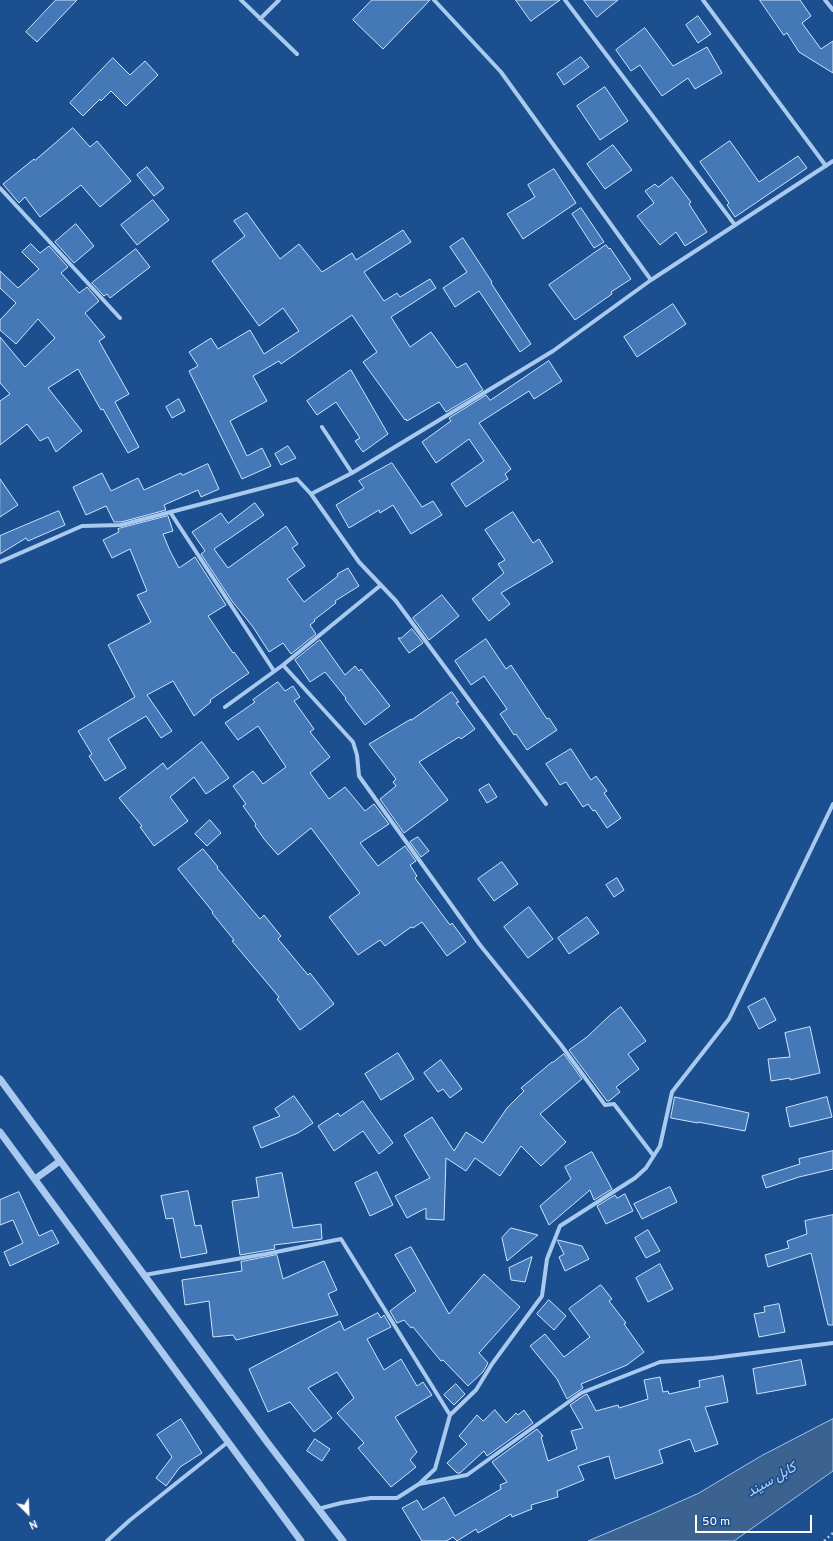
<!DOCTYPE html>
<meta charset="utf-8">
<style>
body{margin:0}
#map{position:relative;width:833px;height:1541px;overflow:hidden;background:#1b4f8f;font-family:Overpass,sans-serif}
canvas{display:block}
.north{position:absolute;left:8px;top:1493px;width:40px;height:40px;-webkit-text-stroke:3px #1b4f8f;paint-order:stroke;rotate:156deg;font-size:11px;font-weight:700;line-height:16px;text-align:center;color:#fff}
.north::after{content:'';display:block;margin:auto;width:14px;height:18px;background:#fff;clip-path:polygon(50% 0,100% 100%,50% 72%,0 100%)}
.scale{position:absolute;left:695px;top:1515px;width:117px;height:18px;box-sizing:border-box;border:2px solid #fff;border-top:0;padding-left:5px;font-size:12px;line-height:14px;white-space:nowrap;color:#fff;-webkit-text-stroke:3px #1b4f8f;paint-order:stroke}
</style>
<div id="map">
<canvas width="833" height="1541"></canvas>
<div class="north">N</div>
<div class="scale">50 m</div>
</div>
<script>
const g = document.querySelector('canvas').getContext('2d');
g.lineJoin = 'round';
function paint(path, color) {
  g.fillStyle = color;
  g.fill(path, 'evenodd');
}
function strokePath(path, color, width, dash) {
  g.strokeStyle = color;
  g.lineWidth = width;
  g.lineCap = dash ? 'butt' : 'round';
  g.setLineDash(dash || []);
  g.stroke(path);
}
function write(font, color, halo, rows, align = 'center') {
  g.font = font + ' Overpass,Vazirmatn,sans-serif';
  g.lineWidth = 3.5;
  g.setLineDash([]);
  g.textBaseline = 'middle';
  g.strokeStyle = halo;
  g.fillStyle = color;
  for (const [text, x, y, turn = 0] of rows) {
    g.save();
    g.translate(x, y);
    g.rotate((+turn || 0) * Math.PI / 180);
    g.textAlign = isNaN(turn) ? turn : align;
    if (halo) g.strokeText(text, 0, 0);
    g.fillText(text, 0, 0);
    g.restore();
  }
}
const water = new Path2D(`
 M833,1419V1471L734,1541H588L652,1514L699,1493L761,1456Z`);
paint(water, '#3c6290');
strokePath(water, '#9cc4f0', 1);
const building = new Path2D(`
 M56,0H77L37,42L26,32Z
 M372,0H430L383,49L353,20Z
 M516,0H560L531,21Z
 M584,0H618L597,17Z
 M760,0H800L811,16L802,23L821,49L833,41V73L799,52L787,33L784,35Z
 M698,16L711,34L698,43L686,25Z
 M645,28L673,66L707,47L722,73L695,89L688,78L662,96L640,65L631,71L616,50Z
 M581,57L589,67L564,85L557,74Z
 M113,58L130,75L145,61L158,75L126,106L111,91L101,101L100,99L83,116L70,103Z
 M605,87L628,121L600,140L577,106Z
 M73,128L90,147L97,141L131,181L100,207L81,185L40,217L25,197L19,203L3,184L34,159L35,160Z
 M730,141L759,182L798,156L807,168L735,217L727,205L729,203L700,162Z
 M613,145L632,170L605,189L587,164Z
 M147,167L164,188L154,196L137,175Z
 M554,169L576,203L523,239L507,214L535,197L528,185Z
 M672,177L691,202L689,204L707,232L685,246L676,232L660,245L637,216L654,203L645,191L655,184L658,187Z
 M153,200L169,220L137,245L121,225Z
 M581,208L604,242L594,248L572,214Z
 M247,213L280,259L299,244L322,272L352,253L356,260L403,230L411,242L364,272L384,301L397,293L400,297L430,279L436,288L391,317L410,347L431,332L457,368L466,363L483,390L446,412L439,402L407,421L406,419L405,420L363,362L377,352L352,315L281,364L279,361L253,376L267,401L230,421L247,456L262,448L271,466L242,479L189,371L198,366L189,352L211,338L218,349L250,330L264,354L299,331L283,308L259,326L212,261L245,236L234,221Z
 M76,224L94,246L74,263L55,242Z
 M463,238L492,282L491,283L531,344L520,352L479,291L455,307L443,288L467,272L450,247Z
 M31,244L40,253L49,246L68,267L61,273L79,293L87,287L99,301L85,313L105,337L99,341L129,394L115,402L139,447L128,453L103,409L101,410L78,369L48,388L82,431L56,452L48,437L40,441L27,424L0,445V401L10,394L0,383V337L25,367L55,338L38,319L16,344L0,330V320L16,303L0,288V271L18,288L39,269L22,252Z
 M606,245L609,249L610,248L631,279L611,292L612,294L575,320L549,285Z
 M136,249L150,267L110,298L107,294L104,296L92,283Z
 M673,304L686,324L637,357L624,337Z
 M549,361L562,381L534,399L529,391L479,423L511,469L505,474L508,479L466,507L451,484L484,461L469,439L436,463L422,442L451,421L449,418L486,395L490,400Z
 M351,370L388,434L363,452L355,441L360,438L336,402L317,415L307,401Z
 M179,399L185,411L172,418L166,407Z
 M288,446L296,458L281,465L275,454Z
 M392,463L422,507L433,501L442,515L411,534L393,505L380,513L379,510L349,528L336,505L364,488L359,481Z
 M208,464L219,489L201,497L198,490L164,505L166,510L121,522H114L106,506L86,515L73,487L102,473L111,491L138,478L144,490L181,473L182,475Z
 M0,479L18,505L0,517Z
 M255,503L264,515L214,549L228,568L286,526L298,544L292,548L305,566L287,579L304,602L338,576L337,574L348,568L359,586L335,601L336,603L314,620L315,621L310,625L316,634L291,654L283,643L269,652L253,627L232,601L201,554L205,551L192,532L221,513L228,523Z
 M59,511L65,525L28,541L26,538L0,554V536Z
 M513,512L533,543L539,539L553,562L501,593L510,604L489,621L472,599L504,573L498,564L505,560L485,530Z
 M168,516L173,531L163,534L170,551L179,568L195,557L226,605L208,616L233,653L234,652L249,673L210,700L211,702L194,716L173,681L147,695L172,731L161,738L146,716L108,739L126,768L105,781L89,756L92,754L78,731L135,697L108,645L151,622L137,595L147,591L130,549L112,558L103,540L119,532L118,529Z
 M442,595L459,616L429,640L413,618Z
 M412,629L423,643L409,653L398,638H401Z
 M486,639L506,669L511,665L547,719L549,718L557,730L527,750L516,734L514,735L500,714L507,709L484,676L471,685L455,661Z
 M320,640L345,675L355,666L359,671L361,669L390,706L365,725L345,699L346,698L325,672L310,682L295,660Z
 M278,682L285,691L293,686L300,697L294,701L314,729L310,732L330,757L310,773L329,799L345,787L365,811L374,804L389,824L360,843L378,866L405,846L416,861L410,865L417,876L415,878L450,925L452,923L466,942L447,956L422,922L413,928L411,927L385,946L380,940L358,955L329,917L360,893L311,828L278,855L264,839L255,826L256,824L243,806L246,804L233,786L253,771L263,784L286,767L258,726L238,740L225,723L255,702L253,700Z
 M452,692L459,702L456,703L475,729L461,739L459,737L419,762L448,800L404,833L380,799L396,786L393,782L396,779L369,744L411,719V720Z
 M202,742L229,778L206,794L194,777L170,797L188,821L154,846L140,827L142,826L119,798L163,763L167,769Z
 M571,749L591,780L596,776L607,791L604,793L621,818L607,828L595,810L593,811L588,804L583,807L566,782L560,785L546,764Z
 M489,784L497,797L487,803L479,790Z
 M210,820L221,833L207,846L195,834Z
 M418,837L429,851L421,857L410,842Z
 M203,849L218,867L217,868L260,919L264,915L281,936L278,939L308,975L310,973L334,1004L300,1030L277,999L279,997L232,941L234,940L212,913L213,912L178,869Z
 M502,862L518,884L494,901L478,879Z
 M617,878L624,890L614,897L606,885Z
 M529,907L553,939L528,958L504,927Z
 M587,917L599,933L569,954L558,938Z
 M765,998L776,1020L759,1029L748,1007Z
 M621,1007L646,1041L628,1054L639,1069L616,1087L620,1092L609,1101H607L569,1050L587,1037L609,1016Z
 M810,1027L820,1073L790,1080V1078L771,1081L768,1059L790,1057L785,1033Z
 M398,1053L414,1079L381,1100L365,1074Z
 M564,1054L582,1079L540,1114L566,1142L541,1166L521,1146L500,1176L475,1158L466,1171L446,1158L444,1220L426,1219V1208L407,1218L395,1196L430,1178L404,1135L432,1117L454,1151L466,1132L483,1143L507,1108L524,1091L521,1088L552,1062H553Z
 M441,1060L462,1089L450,1098L443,1089L438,1092L424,1073Z
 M294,1096L313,1123L298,1133L261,1148L253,1127L280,1116L275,1109Z
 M675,1097L749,1113L745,1131L698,1122V1123L671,1118Z
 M827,1097L832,1117L790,1127L786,1108Z
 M363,1101L393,1143L379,1154L363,1131L334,1151L318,1126L338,1113L340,1116Z
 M833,1151V1169L799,1177L766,1188L762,1176L800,1164L799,1159Z
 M592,1152L612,1189L594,1200L590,1190L549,1225L540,1206L571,1179L565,1167Z
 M377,1172L393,1205L370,1216L355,1183Z
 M282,1173L293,1228L321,1224L322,1239L274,1245L275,1249L240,1255L232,1201L259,1197L256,1178Z
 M670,1187L677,1202L642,1219L634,1204Z
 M188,1191L195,1226L201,1225L207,1253L181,1258L173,1218L166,1219L161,1196Z
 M19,1192L39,1236L52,1230L59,1243L10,1266L4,1252L23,1243L13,1220L0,1225V1200Z
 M625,1194L633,1211L606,1224L597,1206L615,1195L617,1198Z
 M833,1215V1325H828L811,1253L768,1267L765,1255L789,1248L787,1241L807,1234L805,1221Z
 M511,1228L538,1235L507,1261L502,1238Z
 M648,1230L660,1251L646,1258L635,1238Z
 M558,1240L582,1246L589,1259L565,1271L559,1257L564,1254L558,1242Z
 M411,1247L449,1314L484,1274L520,1307L479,1353L488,1363L483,1372L468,1386L443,1360L441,1361L413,1327L411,1328L404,1320L397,1323L390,1311L416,1291L395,1255Z
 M277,1255L283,1279L324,1261L337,1290L328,1294L338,1315L236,1340L233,1335L213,1337L209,1301L185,1305L182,1280L242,1271L241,1262Z
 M532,1257L525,1282L511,1280L509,1268Z
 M660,1264L673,1289L648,1302L636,1278Z
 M601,1285L612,1299L609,1301L626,1323L624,1324L644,1352L627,1365L581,1384L583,1388L567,1399L557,1379L530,1346L545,1334L564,1357L590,1337L569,1309Z
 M549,1300L566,1316L554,1330L537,1314Z
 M779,1304L785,1332L759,1337L754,1314L765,1312L764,1307Z
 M378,1313L381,1318L384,1315L391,1327L367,1339L384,1370L401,1359L417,1386L423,1382L432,1395L395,1417L417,1452L410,1460L416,1467L391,1487L358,1448L364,1443L337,1413L354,1398L337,1372L308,1388L332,1418L314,1432L290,1402L268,1412L249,1369L340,1321L344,1330Z
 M801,1360L806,1385L757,1394L753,1369Z
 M723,1376L728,1402L705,1407L718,1444L695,1452L690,1439L659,1450L663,1463L615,1479L609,1456L578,1466L584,1480L557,1491L558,1497L531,1505L532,1509L512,1517L511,1514L478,1533L476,1529L457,1541L453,1537L446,1541H422L402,1508L417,1500L423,1510L444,1497L455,1516L501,1489L500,1485L507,1482L492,1462L537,1429L543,1436L541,1437L548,1461L577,1449L571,1431L583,1428L570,1405L583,1396L587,1394L596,1411L618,1405L619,1408L648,1399L644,1380L660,1377L663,1392L668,1391L669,1394L700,1387L699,1381Z
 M456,1384L465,1394L454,1405L444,1395Z
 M495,1410L506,1423L516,1413L518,1415L524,1410L533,1423L487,1456L484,1451L460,1473H457L447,1463L467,1444L459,1436L477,1415L483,1421Z
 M181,1419L202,1453L180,1467L166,1486L156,1478L172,1457L157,1435Z
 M315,1439L330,1449L322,1461L307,1451Z`);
paint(building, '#4478b7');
strokePath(building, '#cfe3fa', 1);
strokePath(new Path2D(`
 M824,1541L833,1533`), '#a9c9ee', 2.5, [2, 3]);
strokePath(new Path2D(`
 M241,0L297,54
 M434,0L501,72L651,280
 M565,0L735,225
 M703,0L826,166
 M825,0L833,10
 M260,19L279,0
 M0,188L120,318
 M322,427L352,473
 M311,494L359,562L396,601L546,804
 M170,512L274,671
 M0,562L82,526L121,525L297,479L311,494L352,473L553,351L651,280L833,161
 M283,665L353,742L357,755L359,776L480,945L561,1045L605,1105L614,1104L653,1155
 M225,707L283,665L381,585
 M144,1275L266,1254L341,1239L450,1415
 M419,1484L435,1469L450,1415L476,1390L492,1364L542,1296L547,1259L560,1226L635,1178L646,1168L660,1146L672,1092L729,1019L833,804
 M318,1509L341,1503L371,1498H397L419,1484L467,1475L581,1393L660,1362L713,1358L833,1343
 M107,1541L130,1520L228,1442`), '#a9c9ee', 4);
strokePath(new Path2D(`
 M0,1079L267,1442L343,1541
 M0,1132L301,1541
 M35,1179L60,1161`), '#a9c9ee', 7);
write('italic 14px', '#b5d3f5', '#1b4f8f', [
 ["کابل سيند",772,1481,-30]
]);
</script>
